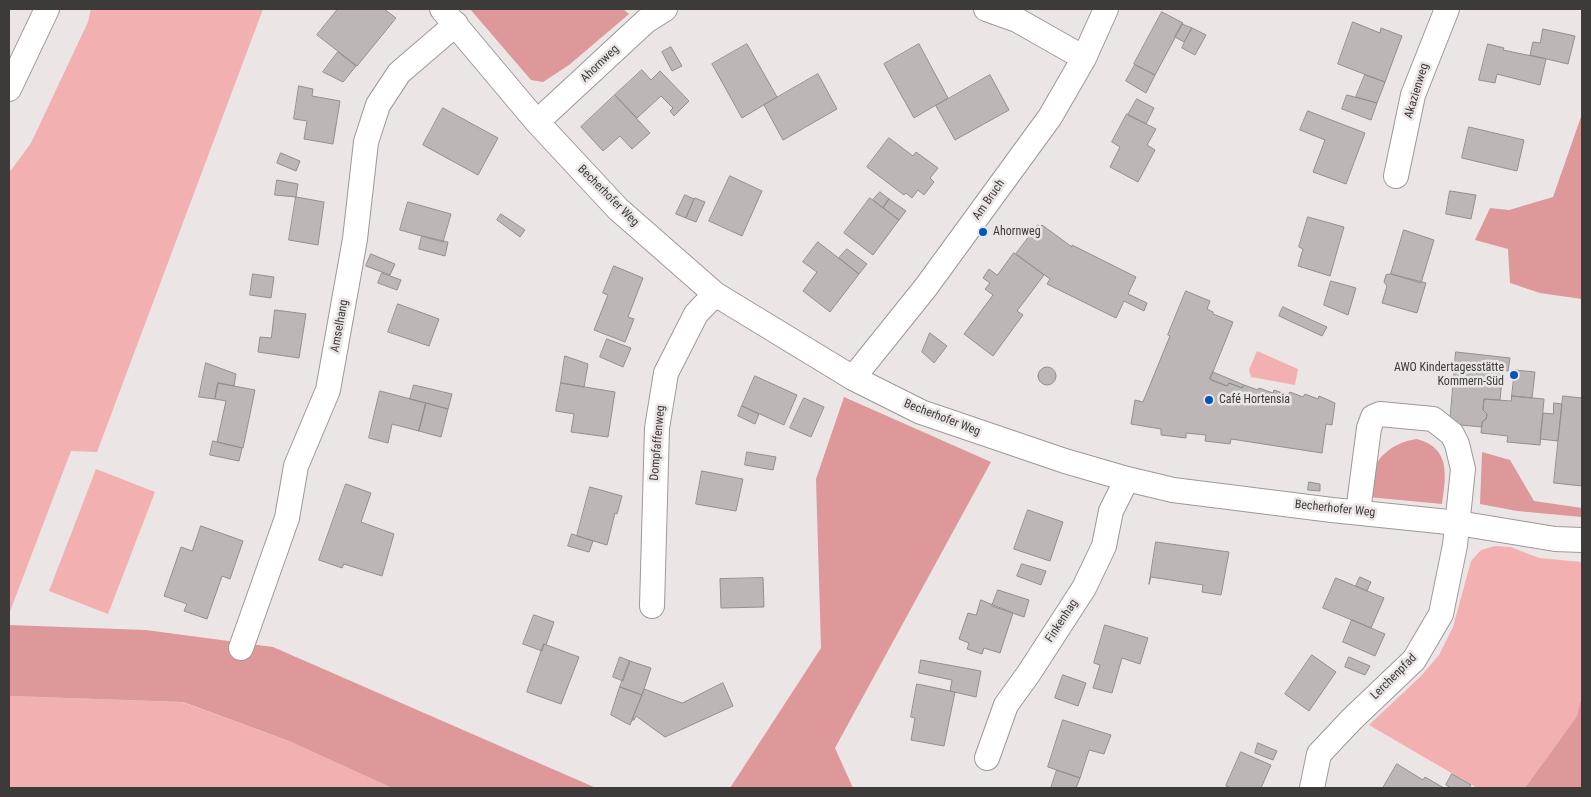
<!DOCTYPE html>
<meta charset="utf-8">
<style>
body{margin:0}
#map{position:relative;width:1591px;height:797px;overflow:hidden;background:#ece5e5;font-family:"Roboto Condensed",sans-serif}
canvas{display:block}
.frame{position:absolute;inset:0;border:10px solid #3d3a3a;pointer-events:none}
</style>
<div id="map">
<canvas width="1591" height="797"></canvas>
<div class="frame"></div>
</div>
<script>
const g = document.querySelector('canvas').getContext('2d');
g.lineJoin = 'round';
function paint(path, color) {
  g.fillStyle = color;
  g.fill(path, 'evenodd');
}
function strokePath(path, color, width, dash) {
  g.strokeStyle = color;
  g.lineWidth = width;
  g.lineCap = dash ? 'butt' : 'round';
  g.setLineDash(dash || []);
  g.stroke(path);
}
function write(font, color, halo, rows, align = 'center') {
  g.font = font + ' "Roboto Condensed",sans-serif';
  g.lineWidth = 5;
  g.setLineDash([]);
  g.textBaseline = 'middle';
  g.strokeStyle = halo;
  g.fillStyle = color;
  for (const [text, x, y, turn = 0] of rows) {
    g.save();
    g.translate(x, y);
    g.rotate((+turn || 0) * Math.PI / 180);
    g.textAlign = isNaN(turn) ? turn : align;
    if (halo) g.strokeText(text, 0, 0);
    g.fillText(text, 0, 0);
    g.restore();
  }
}
paint(new Path2D(`
 M91,9H263L97,452L71,451L9,614V173L31,143L88,22Z
 M1257,351L1298,369L1295,385L1251,377L1249,370Z
 M96,469L155,492L108,614L49,591Z
 M1495,546L1511,547L1539,558L1582,562V695L1577,716L1525,788H1477L1369,725L1421,676L1439,655L1453,627L1471,561L1481,550Z
 M9,696L182,702L289,741L392,788H9Z`), '#f2b0b1');
paint(new Path2D(`
 M470,9H623L629,14L569,65L543,82L531,80Z
 M1582,114V299L1540,293L1510,283L1508,249L1475,240L1490,208L1509,210L1553,197Z
 M844,397L991,462L835,748L853,788H730L821,648L816,479Z
 M1417,439C1451,448 1446,476 1442,504L1368,497C1369,490 1368,483 1370,477C1377,455 1395,442 1417,439Z
 M1482,452L1510,460L1534,501L1582,508V517L1517,511L1480,504Z
 M9,625L146,630L273,647L596,788H392L289,741L183,702L9,696Z
 M1582,695V788H1525L1577,716Z`), '#de9899');
const building = new Path2D(`
 M338,9H384L396,18L357,66L317,35Z
 M1162,12L1183,23L1155,75L1134,64Z
 M1353,22L1380,33L1381,28L1402,36L1385,82L1338,64Z
 M1182,24L1192,28L1184,42L1175,37Z
 M1192,28L1206,35L1195,55L1182,48Z
 M1543,29L1575,36L1568,64L1530,55L1533,42L1540,43Z
 M747,44L777,97L742,118L712,64Z
 M919,44L948,98L914,118L884,64Z
 M1488,44L1504,48L1503,50L1546,59L1540,85L1497,74L1495,83L1479,80Z
 M671,47L682,66L672,71L662,52Z
 M338,52L356,66L343,82L323,72Z
 M1135,65L1155,75L1146,93L1126,81Z
 M642,70L651,80L660,71L689,101L674,116L670,111L673,108L661,96L637,118L615,95Z
 M818,74L837,109L783,140L764,105Z
 M990,75L1009,110L955,140L936,106Z
 M1365,75L1385,82L1377,103L1356,97Z
 M299,86L313,89L312,96L340,101L333,144L304,139L307,121L294,119Z
 M615,95L650,133L632,149L620,136L603,151L581,127Z
 M1347,95L1377,103L1371,120L1342,109Z
 M1137,99L1154,108L1146,124L1128,115Z
 M443,108L498,138L478,175L423,145Z
 M1308,111L1365,133L1346,184L1313,172L1325,140L1300,130Z
 M1127,114L1156,129L1147,145L1155,150L1138,182L1110,167L1120,147L1112,142Z
 M1469,127L1524,140L1517,171L1462,158Z
 M889,138L913,156L916,152L938,168L930,178L934,182L924,195L918,190L912,198L906,193L904,195L867,167Z
 M281,153L300,161L296,171L277,163Z
 M730,176L762,191L742,236L709,221Z
 M277,180L298,184L296,197L275,195Z
 M1450,191L1476,195L1471,219L1446,214Z
 M880,192L889,199L883,208L873,200Z
 M685,195L694,199L686,218L676,214Z
 M296,197L324,202L318,245L289,240Z
 M695,198L705,202L696,222L686,218Z
 M870,198L899,220L873,255L844,233Z
 M889,199L906,211L899,220L883,208Z
 M408,202L451,214L443,242L400,230Z
 M501,214L525,230L520,237L497,220Z
 M1308,217L1344,227L1330,276L1298,266L1303,249L1299,247Z
 M1038,225L1040,227L1042,225L1072,247V245L1136,277L1128,294L1147,303L1144,311L1124,301L1116,318L1047,284L1050,279L1016,254Z
 M1404,230L1434,240L1421,283L1391,274Z
 M422,236L448,242L445,256L419,249Z
 M818,242L859,274L830,312L803,291L817,272L803,262Z
 M847,249L867,264L859,274L839,258Z
 M1014,253L1044,275L1017,311L1023,315L993,356L964,334L993,295L985,289L990,283L983,278L989,269L997,275Z
 M371,254L395,264L390,275L366,266Z
 M614,266L643,278L628,317L634,319L625,342L594,330L608,295L603,293Z
 M382,273L401,280L397,290L378,283Z
 M253,274L274,277L271,298L250,295Z
 M1391,274L1426,283L1417,313L1382,303L1387,286L1384,282L1386,275Z
 M1331,281L1356,288L1348,315L1324,305Z
 M1186,291L1210,301L1207,309L1213,312V314L1233,322L1210,379L1227,386L1229,383L1242,388L1244,385L1258,390L1259,388L1273,393L1274,390L1288,395L1290,392L1303,397L1305,394L1318,399L1319,396L1335,403L1332,425L1326,424L1322,453L1231,439L1230,444L1205,441L1206,435L1186,433V438L1161,435V429L1131,424L1135,400L1143,402L1170,336L1168,335Z
 M398,304L439,319L429,346L388,332Z
 M1283,307L1327,327L1322,336L1279,316Z
 M275,310L306,314L299,358L258,352L260,337L271,338Z
 M930,333L947,346L934,363L922,352Z
 M607,339L631,348L623,367L600,357Z
 M1456,352L1510,358L1508,371L1503,370L1500,400L1484,399L1483,410L1487,414L1486,419L1482,422V427L1450,424Z
 M565,356L588,364L584,387L561,383Z
 M206,363L236,374L234,386L218,383L215,399L199,397Z
 M1038 376a9 9 0 1 1 18 0a9 9 0 1 1-18 0Z
 M1515,370L1535,372L1532,398L1512,396Z
 M1213,372L1244,385L1242,388L1229,383L1227,386L1213,381L1210,379Z
 M755,376L797,395L784,425L742,406Z
 M218,383L255,390L243,448L217,442L226,401L215,399Z
 M561,383L615,392L608,437L571,432L574,414L556,411Z
 M414,385L452,394L448,409L410,399Z
 M380,391L426,403L419,431L392,424L388,443L369,438Z
 M1512,396L1544,399L1540,445L1507,442L1508,436L1481,433L1482,422L1486,419L1487,414L1483,410L1484,399L1511,401Z
 M1563,396L1582,398V486L1554,483Z
 M804,398L824,407L811,437L790,428Z
 M426,403L448,409L441,437L419,431Z
 M1554,403L1562,404L1558,441L1540,439L1543,413L1553,414Z
 M742,406L759,414L755,424L738,416Z
 M213,441L242,448L239,461L210,455Z
 M747,452L776,457L773,470L745,465Z
 M702,471L743,479L736,511L696,504Z
 M1309,482L1320,484V491L1308,490Z
 M346,484L371,493L361,522L394,534L382,576L344,564L342,568L319,560Z
 M590,487L622,496L617,514L615,513L607,545L577,536Z
 M1028,510L1063,522L1050,561L1014,549Z
 M201,526L243,541L230,579L222,576L207,619L184,611L187,604L164,596L181,547L192,551Z
 M572,534L593,541L589,552L568,546Z
 M1156,542L1229,552L1221,595L1202,592L1203,585L1151,577L1149,584Z
 M1022,564L1046,571L1041,585L1017,576Z
 M1360,577L1371,582L1367,591L1356,586Z
 M763,578L764,607L721,608L720,579Z
 M1336,578L1384,598L1371,628L1323,608Z
 M998,590L1029,600L1024,617L992,606Z
 M981,600L1013,613L1000,653L984,648L982,654L967,649L969,643L959,639L968,613L976,615Z
 M534,615L554,622L546,645L544,644L542,651L523,644Z
 M1352,620L1385,634L1375,656L1343,642Z
 M1105,625L1148,638L1140,664L1122,658L1112,693L1093,688L1100,665L1094,663Z
 M544,644L579,657L561,704L527,692Z
 M1312,655L1336,672L1309,711L1285,694Z
 M620,657L630,661L623,681L613,677Z
 M1349,657L1370,666L1365,675L1345,667Z
 M921,660L981,671L976,697L950,691L952,680L919,673Z
 M630,661L651,668L642,695L620,687Z
 M1063,675L1086,683L1078,706L1055,698Z
 M723,683L733,706L665,737L636,716L634,720H632L644,689L682,703Z
 M917,684L955,692L944,746L911,740L915,718L911,717Z
 M620,687L642,695L630,725L611,715Z
 M1063,720L1111,735L1104,754L1089,750L1080,778L1048,767Z
 M1258,743L1277,751L1273,760L1255,753Z
 M1241,752L1271,765L1261,788H1231L1226,786Z
 M1397,764L1423,780L1425,777L1444,788H1383Z
 M1057,770L1080,778L1076,788H1051Z
 M1452,774L1471,785L1469,788H1451L1446,785Z`);
paint(building, '#bcb6b6');
strokePath(building, '#948e8e', 1);
const minor = new Path2D(`
 M442,9L537,122L618,209L715,294L853,378L921,412L1065,461L1127,479L1173,490L1332,510L1458,523L1555,539L1582,540
 M986,9L1017,20L1084,58
 M9,89L47,9
 M537,122L646,21L665,9
 M1396,176L1413,95L1447,9
 M853,378L926,287L1050,117L1084,58L1106,9
 M652,606L657,428L666,373L696,314L715,294
 M241,648L287,518L296,466L328,390L355,239L366,142L378,105L399,73L456,24
 M987,758L1006,705L1029,673L1084,588L1104,546L1111,511L1127,479
 M1312,788L1319,754L1352,719L1414,660L1441,614L1455,545L1463,469L1457,444L1452,434L1433,419L1380,414L1373,417L1369,428L1358,512`);
strokePath(minor, '#9e9898', 26);
strokePath(minor, '#fff', 24);
for (const [x, y, r, color] of [
 [983,232,5,"#0056bf"],
 [1514,375,5,"#0056bf"],
 [1209,400,5,"#0056bf"]
]) {
  const dot = new Path2D();
  dot.arc(x, y, r, 0, 2 * Math.PI);
  g.fillStyle = color;
  g.fill(dot);
  strokePath(dot, '#ece5e5', 2);
}
write('12px', '#3d3a3a', '#ece5e5', [
 ["Ahornweg",600,64,-44],
 ["Akazienweg",1417,91,-73],
 ["Becherhofer Weg",608,196,45],
 ["Am Bruch",989,200,-55],
 ["Amselhang",340,326,-80],
 ["Becherhofer Weg",942,418,21],
 ["Dompfaffenweg",658,443,-85],
 ["Becherhofer Weg",1335,509,6],
 ["Finkenhag",1062,621,-57],
 ["Lerchenpfad",1394,677,-45]
]);
write('12px', '#3d3a3a', '#ece5e5', [
 ["Ahornweg",993,232],
 ["AWO Kindertagesstätte",1504,368,"right"],
 ["Kommern-Süd",1504,382,"right"],
 ["Café Hortensia",1219,400]
], 'left');
</script>
